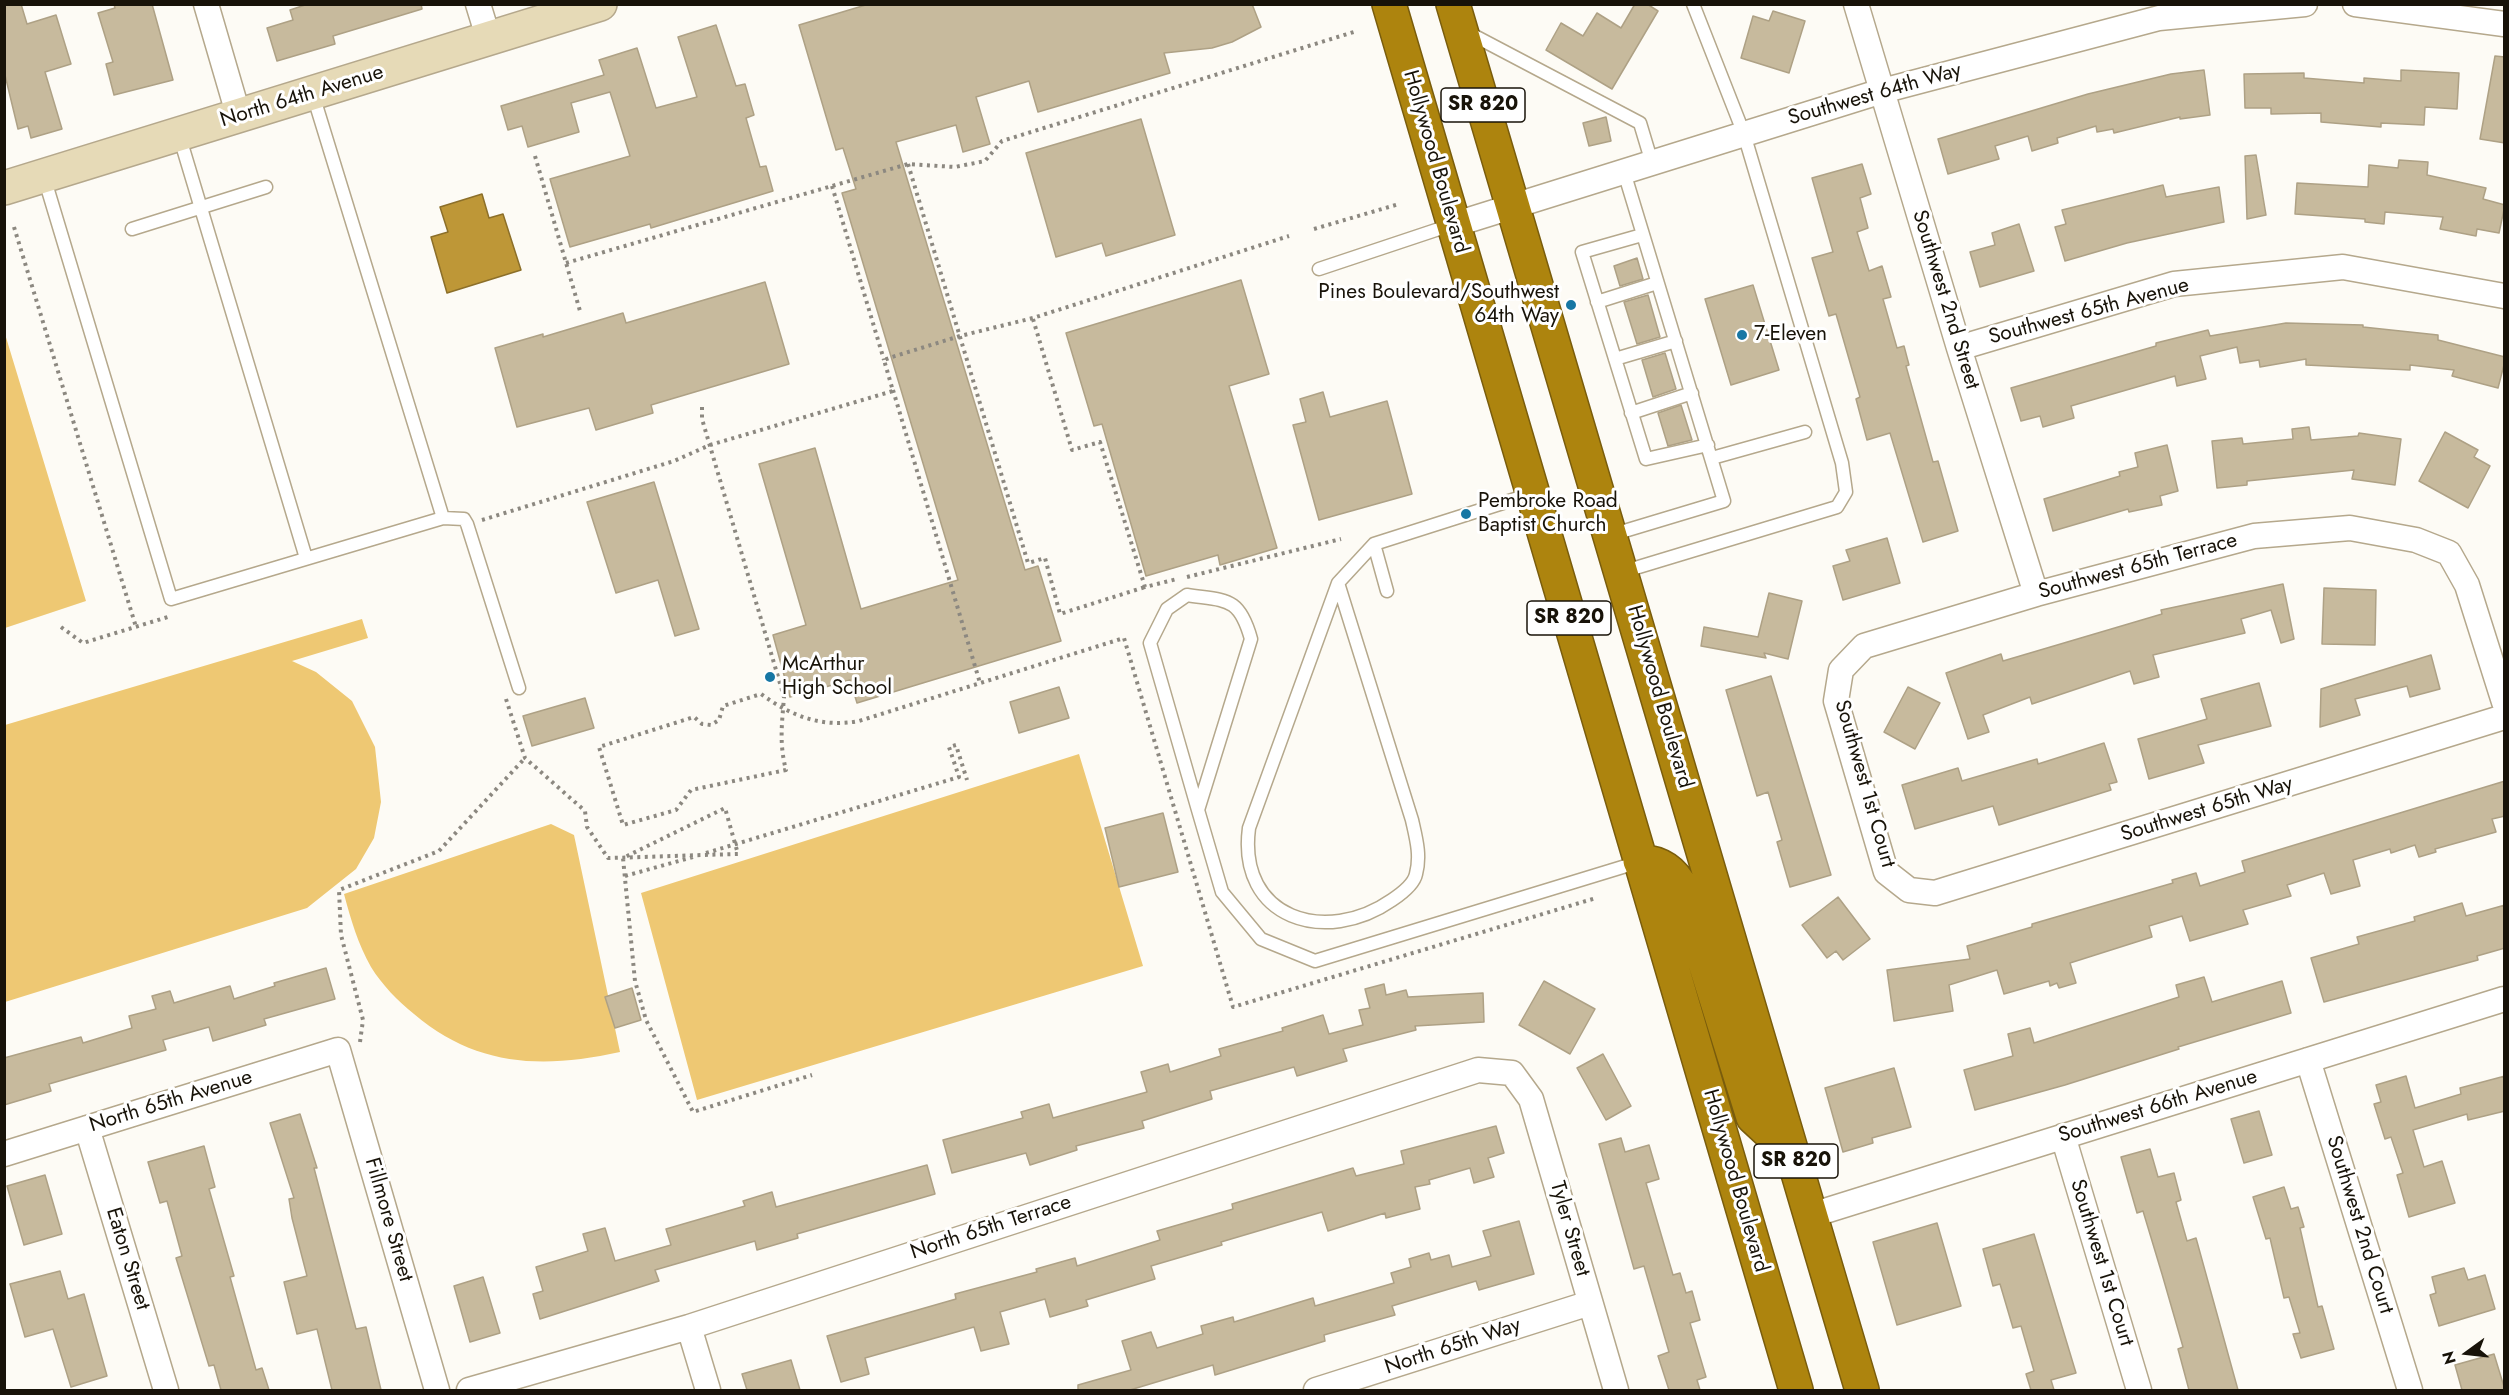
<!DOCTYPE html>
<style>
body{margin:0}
#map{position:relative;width:2509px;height:1395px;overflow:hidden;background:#fdfbf5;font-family:Jost,sans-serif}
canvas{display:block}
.frame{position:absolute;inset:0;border:6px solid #181309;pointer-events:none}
.north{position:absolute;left:2437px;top:1323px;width:60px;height:60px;-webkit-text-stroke:4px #fff;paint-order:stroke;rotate:255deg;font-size:16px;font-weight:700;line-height:24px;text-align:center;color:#181309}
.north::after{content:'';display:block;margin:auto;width:21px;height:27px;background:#181309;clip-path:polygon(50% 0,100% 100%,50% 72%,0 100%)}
</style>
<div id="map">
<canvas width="2509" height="1395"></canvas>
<div class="frame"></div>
<div class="north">N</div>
</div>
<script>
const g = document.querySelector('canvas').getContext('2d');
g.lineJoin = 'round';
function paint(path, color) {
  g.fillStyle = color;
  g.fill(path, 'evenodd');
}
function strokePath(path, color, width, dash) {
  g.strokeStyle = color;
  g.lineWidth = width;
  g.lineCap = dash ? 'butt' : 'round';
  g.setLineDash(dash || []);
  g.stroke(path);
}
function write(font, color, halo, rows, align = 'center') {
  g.font = font + ' Jost,sans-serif';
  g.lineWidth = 6;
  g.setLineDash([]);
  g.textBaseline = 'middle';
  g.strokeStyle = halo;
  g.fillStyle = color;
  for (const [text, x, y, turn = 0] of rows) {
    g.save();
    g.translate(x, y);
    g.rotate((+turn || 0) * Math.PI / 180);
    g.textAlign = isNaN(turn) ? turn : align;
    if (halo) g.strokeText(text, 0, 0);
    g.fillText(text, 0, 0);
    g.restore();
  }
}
paint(new Path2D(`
 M5,334L86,601L5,628H4Z
 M362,619L368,638L292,661L316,672L352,701L375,747L381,802L374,838L356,869L307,908L5,1002V725Z
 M1079,754L1143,966L697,1100L641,893Z
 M551,824L574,835L620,1052C543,1069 476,1067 414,1014C398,1001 382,985 371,967C358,944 351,920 344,894Z`), '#eec873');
const water = new Path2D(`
 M482,194L489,218L503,214L521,270L447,293L431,237L448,232L440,207Z`);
paint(water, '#be9737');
strokePath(water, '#8c6f29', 1.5);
const building = new Path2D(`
 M4,4H21L27,24L56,15L71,64L45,72L62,129L31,138L28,126L18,129L4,71Z
 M114,4H152L173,80L114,95L106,64L113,62L98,13L115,8Z
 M308,4H421L422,9L333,36L335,44L277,61L267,28L293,20L290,10Z
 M869,4H1252L1261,27L1232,42L1212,48L1164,53L1170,73L1038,112L1029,81L976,97L990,144L963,152L956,125L896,142L1025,570L1038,566L1061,641L857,703L850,680L790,697L773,635L806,625L759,464L815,448L861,609L958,580L842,193L856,189L843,148L836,150L799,25Z
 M1635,4H1647L1658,11L1612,89L1546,50L1561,23L1583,36L1597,13L1621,28Z
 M1773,11L1805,21L1789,73L1741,58L1753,16L1769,21Z
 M716,25L736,86L745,84L754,115L746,118L760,167L766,166L773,191L651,228L650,224L570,247L550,179L630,156L610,92L571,103L579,132L528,147L522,126L508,130L501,106L604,75L599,60L637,48L656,108L697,97L678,37Z
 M2495,56L2505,57V143L2480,139Z
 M2204,70L2210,115L2180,119V117L2114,133L2113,129L2097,132L2096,126L2057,138L2058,143L2032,151L2028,136L1995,146L1999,159L1948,174L1938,139L2088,94L2171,74Z
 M2401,70L2459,73L2457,109L2425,107L2424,125L2381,123V127L2321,122V113L2271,114V108H2245L2244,74L2304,73V78L2364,83V78L2401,81Z
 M1606,117L1611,141L1589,146L1583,123Z
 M1141,119L1175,235L1106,256L1102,243L1056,257L1026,153Z
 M2256,155L2266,215L2247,219L2245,156Z
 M2399,160L2428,162L2427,175L2486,188L2483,199L2505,205L2499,233L2477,229L2476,236L2440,229L2443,217L2385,212L2384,224L2365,222V219L2295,214L2297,183L2368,187L2369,165L2398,168Z
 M1862,164L1871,194L1860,198L1868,228L1857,232L1869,271L1882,266L1891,297L1883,299L1897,348L1904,346L1909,365L1906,366L1933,462L1938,461L1958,531L1923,542L1890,433L1867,440L1856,399L1860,397L1836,314L1829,316L1812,258L1833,252L1812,178Z
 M2163,185L2166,197L2219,187L2224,222L2127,243L2065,261L2055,227L2066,224L2062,210Z
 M2019,224L2034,271L1980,287L1970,252L1995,245L1992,233Z
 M1637,258L1643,279L1620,286L1614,266Z
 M1241,280L1269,374L1229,386L1277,548L1220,565L1218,555L1146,576L1102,424L1094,426L1066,333Z
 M765,282L789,364L651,405L653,413L596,430L589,408L517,427L495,348L543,334V337L623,313L626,323Z
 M1753,285L1779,370L1731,385L1705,299Z
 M1648,295L1660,337L1637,344L1624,302Z
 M2286,323L2363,325V327L2438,335V340L2505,357V361L2498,388L2452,376L2454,370L2410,365V370L2306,365V359L2260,367L2259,360L2240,363L2237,347L2200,356L2206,379L2177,386L2175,376L2071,406L2074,418L2043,427L2040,416L2021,421L2011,388L2156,346V343L2208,330L2210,336Z
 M1665,353L1676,389L1653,397L1642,360Z
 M1323,392L1330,417L1387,401L1412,494L1319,520L1293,425L1306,422L1300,399Z
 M1681,405L1692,440L1668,446L1658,413Z
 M2309,427L2311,440L2358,436L2359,433L2401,439L2395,485L2352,479L2354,470L2247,481V485L2217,488L2212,441L2242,438L2243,444L2293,439L2292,429Z
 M2445,432L2478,450L2474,457L2490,466L2468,508L2419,481Z
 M2167,445L2178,491L2160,496L2162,505L2129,512L2128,509L2053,531L2044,499L2120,476L2119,472L2138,467L2135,453Z
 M654,482L699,629L675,636L658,580L616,593L587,502Z
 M1887,538L1900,583L1843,600L1833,566L1850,561L1846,550Z
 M2283,584L2294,639L2281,643L2271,610L2241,619L2245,633L2153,655L2159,677L2134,684L2130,671L2032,704L2030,697L1983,715L1989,732L1968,739L1946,673L2001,654L2003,661L2162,614L2161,610Z
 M2324,588L2376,590L2375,645L2322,644Z
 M1769,593L1802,601L1788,659L1764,653L1766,658L1701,646L1704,627L1758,637Z
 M2431,655L2440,689L2410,697L2407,686L2355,699L2360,715L2320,727L2321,689Z
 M1771,676L1831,875L1790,887L1777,842L1782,840L1768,792L1757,796L1726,690Z
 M2259,683L2271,726L2198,745L2204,763L2149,779L2138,739L2207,719L2201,699Z
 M1059,687L1069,718L1019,733L1010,702Z
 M1908,687L1940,703L1915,749L1884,732Z
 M585,698L594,728L532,746L523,716Z
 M2104,743L2117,782L2109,784L2111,790L1999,825L1993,806L1915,829L1902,785L1958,768L1962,781L2037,759L2038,764Z
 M2505,781V816L2492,819L2496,832L2435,849L2436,852L2419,857L2415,845L2391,853L2390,849L2353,860L2360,886L2331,894L2324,873L2287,885L2291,896L2243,910L2248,924L2190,941L2182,916L2149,926L2152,937L2070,963L2076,983L2059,988L2057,983L2050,986L2049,981L2004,994L1997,970L1949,985L1953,1011L1894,1021L1887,970L1970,959L1967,946L2032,927V924L2173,883L2172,880L2196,873L2200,886L2245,872L2242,861Z
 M1163,813L1178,872L1119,887L1105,828Z
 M1838,897L1870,939L1843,960L1836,951L1827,958L1802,925Z
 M2462,903L2466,916L2505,905V948L2477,956L2478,960L2324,1002L2311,958L2359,944L2357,937L2415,921L2414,917Z
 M326,968L335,999L264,1019L266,1025L213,1041L209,1027L163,1040L166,1050L49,1084L51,1091L4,1105V1058L81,1037L83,1043L132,1028L129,1016L156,1009L152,996L170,991L174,1003L230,986L234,999L275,986L274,983Z
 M2204,977L2212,1002L2282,981L2291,1013L2178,1047L2179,1049L2065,1085L1975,1110L1964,1070L2013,1056L2008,1034L2030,1028L2034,1043L2179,997L2176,985Z
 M1544,981L1595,1009L1570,1054L1519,1025Z
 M1384,984L1386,995L1406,990L1408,997L1483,993L1484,1022L1415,1026L1416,1030L1343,1049L1347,1061L1297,1076L1294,1067L1210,1091L1212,1099L1142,1121L1144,1128L1076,1146L1077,1150L1030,1165L1026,1153L952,1173L943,1140L1023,1118L1021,1112L1049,1104L1053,1118L1147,1092L1141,1072L1168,1064L1170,1072L1221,1056L1219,1049L1283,1031L1282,1028L1323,1015L1329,1034L1363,1025L1359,1010L1370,1008L1365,989Z
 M632,988L641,1020L615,1028L605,997Z
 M1603,1054L1631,1106L1606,1120L1577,1068Z
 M1894,1068L1911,1127L1872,1138L1873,1143L1843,1152L1825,1088Z
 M2406,1076L2415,1108L2461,1094L2460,1088L2505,1076V1111L2468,1120L2467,1114L2413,1130L2424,1167L2442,1161L2455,1203L2409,1217L2397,1175L2403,1173L2391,1137L2385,1139L2374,1104L2381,1102L2376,1085Z
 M2259,1111L2272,1155L2244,1163L2231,1119Z
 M300,1114L317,1168H314L356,1329L366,1327L381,1390H332L317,1329L297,1334L284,1282L307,1276L292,1218L289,1199L294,1198L270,1123Z
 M1496,1126L1504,1153L1488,1158L1494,1177L1474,1183L1470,1168L1429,1180L1430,1184L1415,1187L1420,1209L1386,1218L1385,1213L1328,1231L1322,1212L1221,1242L1222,1245L1151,1266L1155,1279L1086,1300L1088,1306L1050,1317L1045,1299L1000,1312L1009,1344L981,1351L974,1327L865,1358L869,1374L841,1382L827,1336L956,1299L955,1294L1037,1272L1036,1269L1075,1258L1077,1266L1160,1240L1157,1231L1233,1209L1232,1204L1353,1168L1356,1176L1404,1164L1401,1151Z
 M1621,1138L1625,1152L1649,1145L1659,1179L1646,1183L1673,1275L1680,1273L1686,1293L1692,1291L1700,1320L1690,1323L1706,1377L1697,1380L1700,1390H1669L1658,1356L1669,1352L1644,1266L1634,1269L1599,1144Z
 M204,1146L215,1187L209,1189L234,1276L230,1277L256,1370L262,1368L269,1390H221L214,1365L209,1366L176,1258L182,1256L167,1201L160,1203L148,1162Z
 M2150,1149L2158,1177L2174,1173L2181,1200L2176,1202L2187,1241L2196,1238L2238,1390H2189L2178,1349L2183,1347L2162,1274L2143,1211L2137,1213L2121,1157Z
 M927,1165L935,1194L797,1234L798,1238L757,1250L755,1241L655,1270L659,1281L540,1319L533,1294L543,1291L536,1267L588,1251L583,1234L605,1228L615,1261L671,1245L666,1229L745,1206L743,1201L772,1192L776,1207Z
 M45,1175L62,1234L24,1245L7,1186Z
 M2284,1187L2291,1209L2298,1207L2304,1227L2300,1228L2318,1307L2322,1306L2334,1349L2301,1358L2293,1334L2300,1333L2289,1297L2284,1298L2270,1238L2266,1239L2253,1197Z
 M1519,1221L1534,1274L1479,1290L1476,1281L1392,1306L1395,1315L1324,1335L1325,1341L1215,1375L1213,1365L1130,1390H1078V1385L1131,1370L1122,1341L1151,1332L1157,1348L1203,1334L1201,1326L1233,1317L1234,1322L1313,1298L1315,1306L1394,1283L1391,1273L1411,1267L1409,1259L1429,1253L1431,1260L1449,1255L1452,1267L1491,1256L1483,1231Z
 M1937,1223L1961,1306L1897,1325L1873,1242Z
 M2034,1234L2076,1373L2051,1380L2054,1390H2031L2026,1374L2034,1371L2021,1326L2013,1328L2000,1284L1993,1286L1983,1249Z
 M2464,1268L2468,1280L2485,1275L2495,1309L2439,1326L2430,1295L2436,1293L2432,1277Z
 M60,1271L68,1299L84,1294L107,1376L71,1387L53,1329L25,1337L10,1284Z
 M483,1277L500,1333L470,1342L454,1286Z
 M2494,1354L2505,1390H2462L2455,1365Z
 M791,1360L800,1390H747L742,1374Z`);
paint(building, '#c7ba9d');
strokePath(building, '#aea185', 1.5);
const lane = new Path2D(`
 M1467,32L1640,123L1652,163
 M179,135L306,558
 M44,177L171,599L443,518L313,95
 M132,229L266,187
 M1642,235L1582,252L1646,459L1708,445
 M1319,269L1451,225
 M1597,302L1657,283
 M1615,359L1676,341
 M1631,413L1692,393
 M1712,458L1805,432
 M443,518L464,519L467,524L519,688
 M1611,535L1724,501L1624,172
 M1374,544L1387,591
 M1622,572L1837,507L1846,492L1842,463L1744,134L1693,4
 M1338,583L1412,820C1416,838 1421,855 1416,874C1414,884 1401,894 1392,900C1326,946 1237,919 1249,828L1338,583L1374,544L1531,494
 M1198,810L1150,643L1167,609L1187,595C1226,601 1239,596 1251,639L1198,810L1222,892L1261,939L1315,961L1639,862`);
const street = new Path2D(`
 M206,4L239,117
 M478,4L489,40
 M1856,4L1959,348L2036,594
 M2355,4L2504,24
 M1453,225L1882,91L2159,18L2305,4
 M1959,348L2174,284L2343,267L2504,296
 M2504,702L2467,585L2449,553L2416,540L2350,528L2254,536L2036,594L1864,646L1841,670L1836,701L1886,872L1909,890L1935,893L2504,717
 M2308,1060L2410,1390
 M87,1128L166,1390
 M2063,1136L2139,1390
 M4,1154L338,1050L437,1390
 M1812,1215L2504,999
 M689,1327L708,1390
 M469,1390L689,1327L1478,1070L1512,1073L1531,1099L1616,1390
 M1316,1390L1590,1303`);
const secondary = new Path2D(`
 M4,188L600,4`);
const highway = new Path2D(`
 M1389,4L1796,1390
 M1453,4L1862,1390
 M1640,861C1661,863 1673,871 1682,889L1753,1117L1794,1155`);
strokePath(lane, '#b5a88c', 15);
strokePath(street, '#b5a88c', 27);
strokePath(secondary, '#b5a88c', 36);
strokePath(highway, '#795c0c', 36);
strokePath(new Path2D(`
 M535,156L580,311
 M908,164L1028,563L1045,558L1060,614L1145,587
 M832,186L884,360
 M14,227L136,627
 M1314,229L1399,204
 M566,263L908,164L955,167L985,161L1002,141L1357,31
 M1033,319L1072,450L1100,442L1145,587L1177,579
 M893,390L980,683
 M702,407V419L784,697C782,724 779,743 786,770L691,790L676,810L623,825L599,747L694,717L702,724L711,725L719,720L723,706L761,694C791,716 822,728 859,721L1124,638L1233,1007L1596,898
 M482,520L674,461L710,445L893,391L884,360L892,357L960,336L1033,318L1289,236
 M1187,577L1341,539
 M61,627L83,643L171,616
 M506,699L525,758L585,811L587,827L608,858C651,857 695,855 738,854L725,808L623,858L635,981L646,1020L693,1112L812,1075
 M706,853L959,777L949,747L956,745L967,780
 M625,876L693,857
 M360,1042L363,1020L341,935L339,890L439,851L525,758`), '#8c8880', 4, [3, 4.5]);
strokePath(lane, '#fff', 12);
strokePath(street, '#fff', 24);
strokePath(secondary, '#e6dab7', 33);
strokePath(highway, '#ad840e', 33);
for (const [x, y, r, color] of [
 [1571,305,6,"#1777a4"],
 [1742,335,6,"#1777a4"],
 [1466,514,6,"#1777a4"],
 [770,677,6,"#1777a4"]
]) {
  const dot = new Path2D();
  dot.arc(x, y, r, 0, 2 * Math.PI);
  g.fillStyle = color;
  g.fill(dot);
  strokePath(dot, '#fff', 2);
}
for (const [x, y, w] of [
 [1483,105,84],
 [1569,618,84],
 [1796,1161,84]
]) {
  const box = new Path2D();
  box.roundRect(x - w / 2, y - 17, w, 34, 4.5);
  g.fillStyle = '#fff';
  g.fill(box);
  strokePath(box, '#181309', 1.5);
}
write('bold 20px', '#181309', null, [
 ["SR 820",1483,105],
 ["SR 820",1569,618],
 ["SR 820",1796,1161]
]);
write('21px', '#181309', '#fff', [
 ["Southwest 64th Way",1875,95,-16],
 ["North 64th Avenue",302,97,-17],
 ["Hollywood Boulevard",1435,162,74],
 ["Southwest 2nd Street",1945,300,73],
 ["Southwest 65th Avenue",2089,312,-15],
 ["Southwest 65th Terrace",2138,567,-15],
 ["Hollywood Boulevard",1659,697,74],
 ["Southwest 1st Court",1864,784,74],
 ["Southwest 65th Way",2207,810,-17],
 ["North 65th Avenue",171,1102,-17],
 ["Southwest 66th Avenue",2158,1107,-17],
 ["Hollywood Boulevard",1735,1181,74],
 ["Fillmore Street",388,1220,74],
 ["Southwest 2nd Court",2359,1225,73],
 ["North 65th Terrace",991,1228,-18],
 ["Tyler Street",1569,1229,74],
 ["Eaton Street",127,1259,73],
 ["Southwest 1st Court",2101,1263,73],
 ["North 65th Way",1453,1347,-18]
]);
write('21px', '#181309', '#fff', [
 ["Pines Boulevard/Southwest",1559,293,"right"],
 ["64th Way",1559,317,"right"],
 ["7-Eleven",1754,335],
 ["Pembroke Road",1478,502],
 ["Baptist Church",1478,526],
 ["McArthur",782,665],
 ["High School",782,689]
], 'left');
</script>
